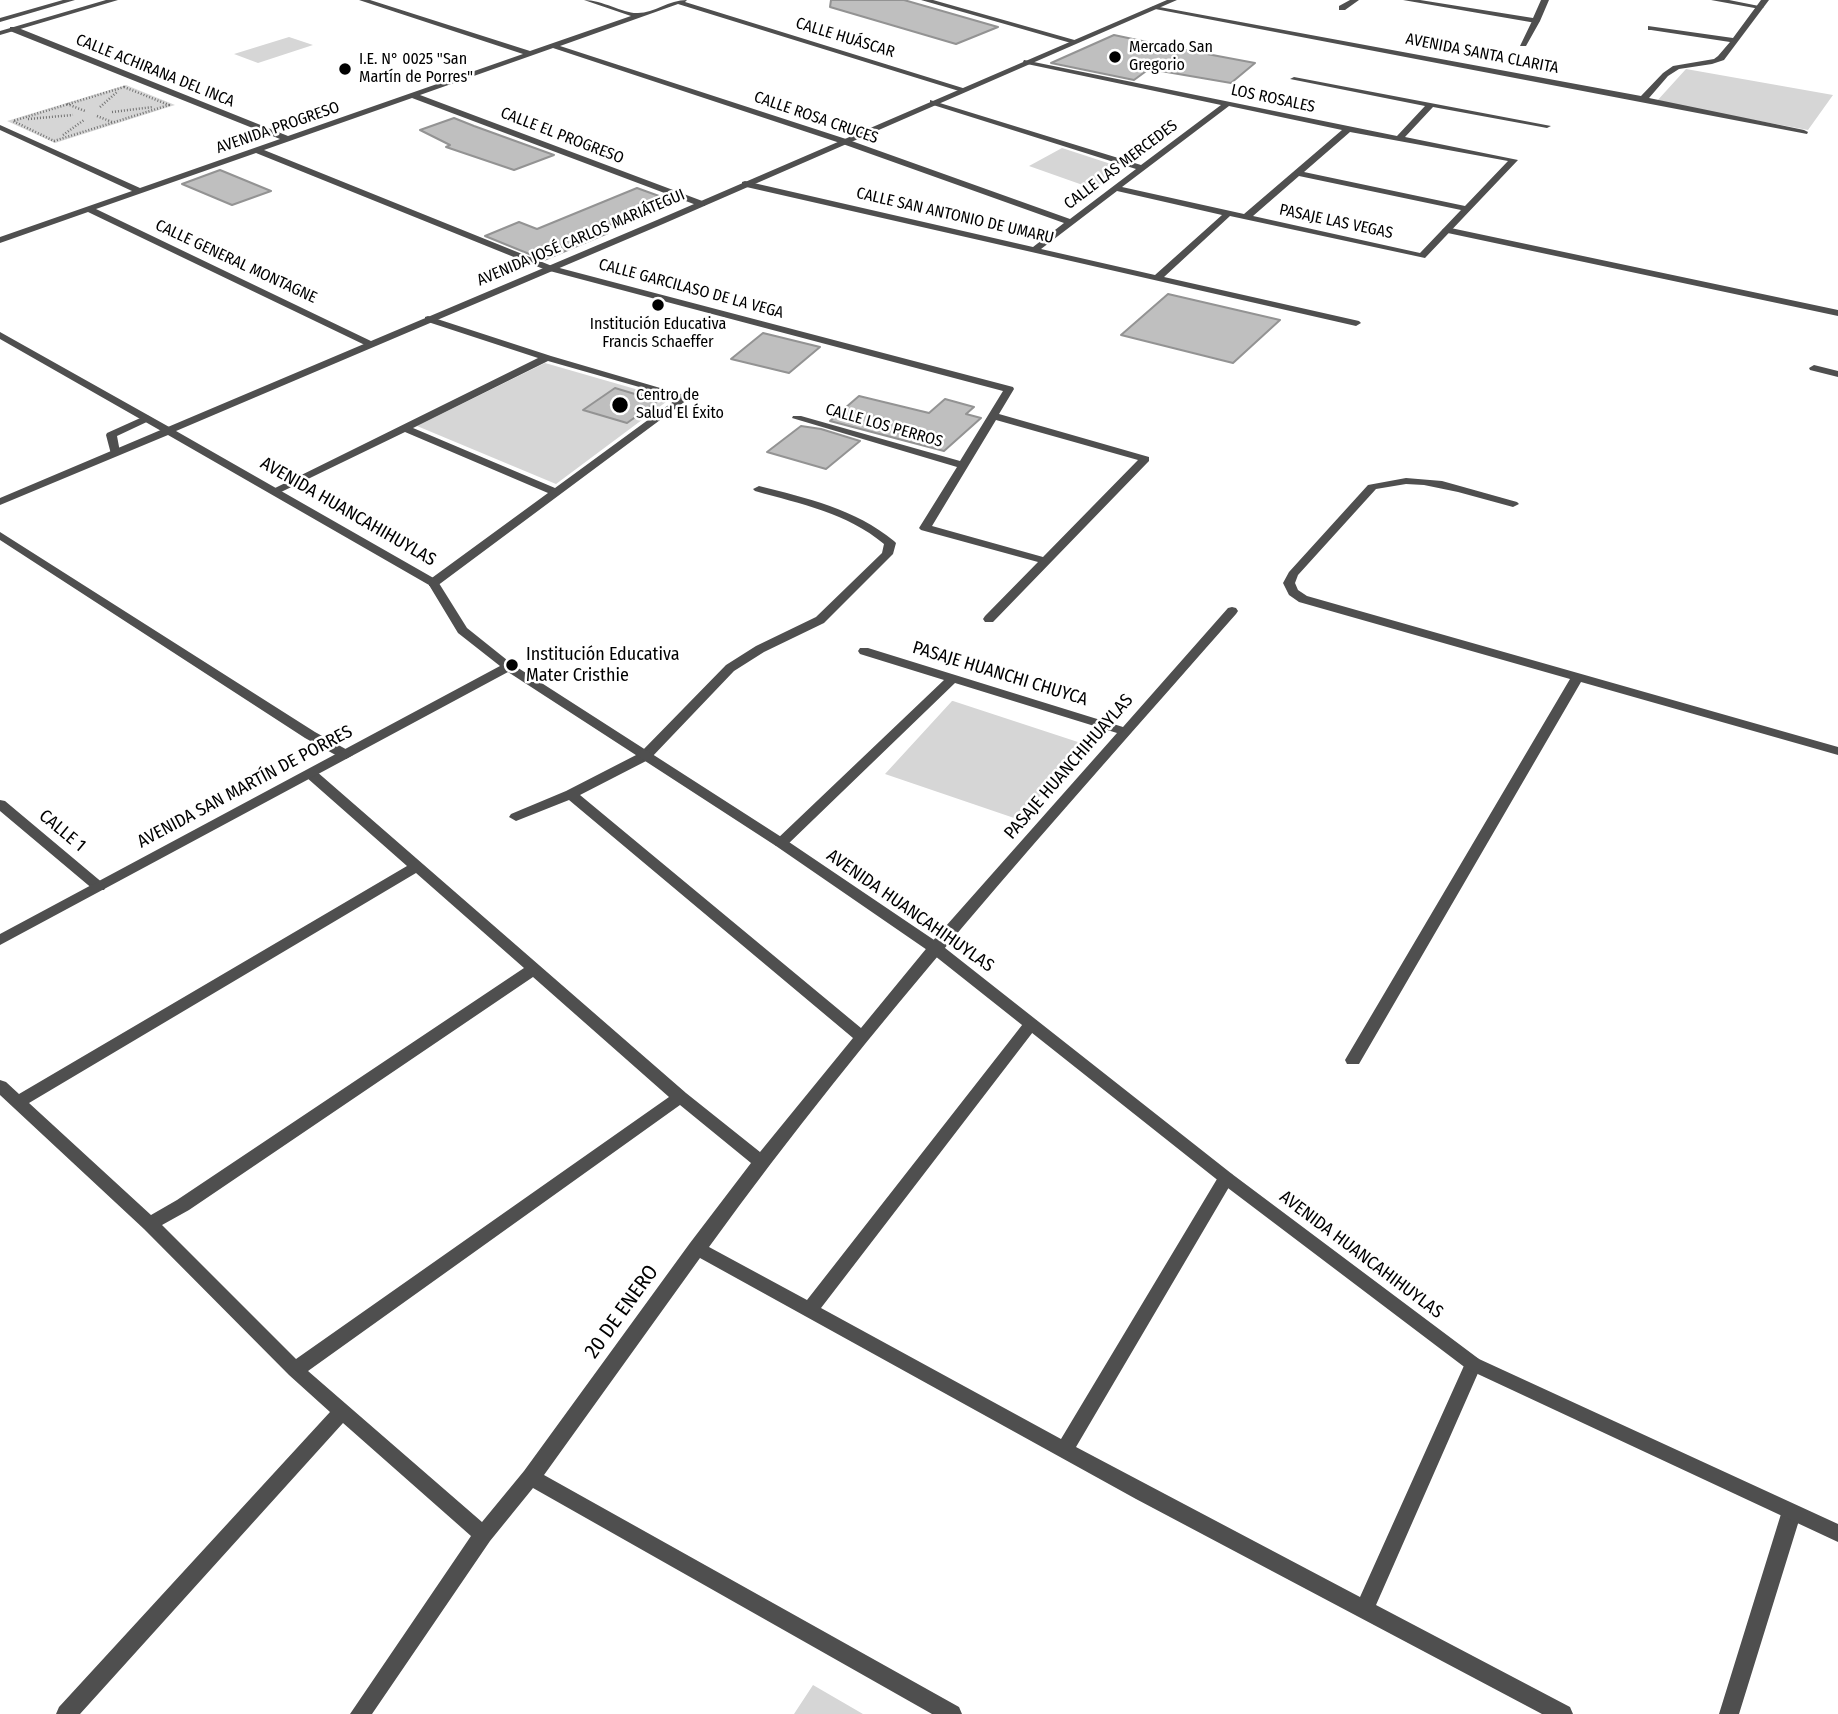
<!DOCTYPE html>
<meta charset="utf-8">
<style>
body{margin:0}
canvas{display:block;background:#fff}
</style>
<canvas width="1838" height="1714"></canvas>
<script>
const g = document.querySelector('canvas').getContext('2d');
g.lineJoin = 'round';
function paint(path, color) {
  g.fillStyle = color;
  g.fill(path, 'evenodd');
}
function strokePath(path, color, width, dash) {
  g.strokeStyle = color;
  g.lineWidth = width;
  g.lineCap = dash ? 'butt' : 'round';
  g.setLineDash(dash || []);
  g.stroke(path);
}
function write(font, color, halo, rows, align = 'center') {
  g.font = font + ' "Fira Sans Condensed",sans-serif';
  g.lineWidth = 5;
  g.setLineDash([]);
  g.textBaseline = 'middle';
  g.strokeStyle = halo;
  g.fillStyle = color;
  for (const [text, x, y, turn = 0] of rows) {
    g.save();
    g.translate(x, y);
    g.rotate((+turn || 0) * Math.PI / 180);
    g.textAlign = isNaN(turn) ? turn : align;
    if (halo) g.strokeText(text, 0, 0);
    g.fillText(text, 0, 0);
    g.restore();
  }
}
paint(new Path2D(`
 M289,37L313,45L258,63L234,54Z
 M1686,69L1833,95L1808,130L1656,102Z
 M126,85L175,105L55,143L7,121Z
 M1062,148L1117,166L1121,170L1094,189L1029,166Z
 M545,363L670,399L556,484L417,426Z
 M952,701H953L1084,744L1020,820L885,774Z
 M813,1685L863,1714H794Z`), '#d6d6d6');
const building = new Path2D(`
 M831,0H904L998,27L956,44L830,7Z
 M1114,35L1175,48L1255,63L1231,83L1149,69L1134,80L1051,63Z
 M454,118L474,126L554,155L514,170L446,147L450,145L420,130Z
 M220,170L271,191L232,205L182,184Z
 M637,188L670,200L603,228L605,229L602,230L608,233L544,260L485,236L519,222L537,229Z
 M1168,294L1280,320L1233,363L1121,335Z
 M763,333L820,347L789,373L731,359Z
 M615,388L658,401L627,423L583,410Z
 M859,396L929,413L945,399L974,407L966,414L981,418L944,451L830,421Z
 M801,426L821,429L860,441L826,469L767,452Z`);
paint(building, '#bfbfbf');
strokePath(building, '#939393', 2);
strokePath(new Path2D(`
 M124,87L169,105L54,141L13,121Z
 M67,104L85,111
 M100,107L118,91
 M112,112L153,107
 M97,116L112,122
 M28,119L73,115
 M63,135L84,120`), '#717171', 2.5, [1, 2]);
paint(new Path2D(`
 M1711,0H1729L1764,7L1760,9Z
 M1533,19L1540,21L1526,46H1520Z
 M1446,227L1838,310V316L1443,232L1442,230Z
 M1814,365L1838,371V377L1810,370L1809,368Z
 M147,415L152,418L151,420L117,436L120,452L119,454H111L106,435L107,433Z
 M1406,478L1442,481L1517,502L1519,504L1513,507L1458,492L1424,485L1406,484L1376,489L1298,575L1295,583L1298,590L1307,596L1838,747V755L1581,682L1359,1064H1347L1345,1060L1570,679L1299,602L1289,595L1283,583L1289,572L1368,485Z
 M759,486C807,498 855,509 894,541L896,543L893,554L824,623L764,652L734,671L650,759H640L638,756L640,753L726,665L756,646L816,617L882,553L884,544C847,513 801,504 755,491L753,489Z`), '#4f4f4f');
paint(new Path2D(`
 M63,0H75L0,22V18Z
 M359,0H370L530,51L631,16L584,0C603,0 624,14 638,13C654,13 669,0 687,0L685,2L966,89L959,91L678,4L560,46L846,139L1070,219L1136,169L930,104V100L1141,165L1221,105L1027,64L1023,62L1024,60L1397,136L1425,106L1290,79L1294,77L1551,126L1547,128L1433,107L1405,137L1518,160L1425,258L1230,216L1164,277L1359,321L1361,323L1356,326L742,186V182L745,181L1033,247L1064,223L840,143L553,48L420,95L705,202V206H699L412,98L264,150L552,266L1013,387L1014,389L999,414L1149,457V461L993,622H985L983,619L985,616L1038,562L921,530L919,528L957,467L792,418L793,416H801L960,461L1003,391L546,270L256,153L96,209L373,342V346H367L88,212L0,243V237L132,191L0,130V125L140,188L280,139L10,31V27H16L288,136L523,54ZM1229,106L1342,130L1244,214L1122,187ZM1350,132L1508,161L1465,206L1304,172ZM1299,176L1461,210L1420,253L1253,216ZM1117,191L1222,215L1155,275L1041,249ZM996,420L1138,460L1043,557L932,526Z
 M921,0H933L1078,41L1071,43Z
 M1350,0H1359L1345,10H1339V6Z
 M1403,0H1420L1533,18L1541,0H1549L1540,21L1536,23Z
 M1761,0H1769L1724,60L1712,64L1679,69L1668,76L1649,98L1804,130L1808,132L1807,134L1150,8L1154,6L1641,96L1663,73L1673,66L1714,59L1718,56L1730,42L1651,30H1648V26L1733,38Z
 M428,316L551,356L691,397L437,586H429V580L548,493L405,432L279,493H271L269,491L538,358L425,321V317ZM548,361L678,398L555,488L413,428Z
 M0,332L171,428L172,430L171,432H163L0,339Z
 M0,532L315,732L351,752L353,755L346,759L341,758L305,738L0,540Z
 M1232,607L1236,608L1238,611L1236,614C1055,820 870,1024 709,1247L807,1300L1026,1020H1036L1039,1024L1036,1028L821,1308L1061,1439L1220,1174L1226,1172L1232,1174L1234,1178L1232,1182L1076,1447L1360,1597L1467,1359L1473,1356L1479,1359L1482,1364L1376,1605L1570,1707L1573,1714H1542L1136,1499L700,1258L544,1475L959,1707L962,1714H932L533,1488L490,1541L372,1714H350L471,1536L343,1423L80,1714H56L59,1707L330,1412L289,1375L144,1229L0,1095V1080L6,1082L19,1094L407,866L306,777L304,774L306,771H316L686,1093L760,1152L853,1038L569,800L516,821L509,817L511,814L566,791L640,753H650L652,756L650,759L580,795L861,1028L930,944L1117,733L955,683L786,846H776L774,843L776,840L944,680L860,654L858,651L860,648H868L1123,727L1228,608ZM416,873L524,968L177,1200L151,1215L29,1103ZM533,977L669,1097L296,1359L162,1225L189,1210ZM680,1105L751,1163L690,1243L524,1471L482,1522L308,1371Z
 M0,800L5,801L104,884L106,887L104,890H94L0,811Z
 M1791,1505L1798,1508L1801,1514L1739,1714H1719L1781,1514L1784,1508Z`), '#4f4f4f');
paint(new Path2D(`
 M106,0H118L0,35V31Z
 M1167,0H1177L663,224L176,431L437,580L467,628L512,664L786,840L940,944L1232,1174L1479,1359L1838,1524V1542L1467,1369L1220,1182L930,952L776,846L508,672L0,945V934L500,666L458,633L429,585L168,435L0,505V498L657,220Z`), '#4f4f4f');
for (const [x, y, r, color] of [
 [1115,57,7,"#000"],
 [345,69,7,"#000"],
 [658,305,7,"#000"],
 [620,405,9,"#000"],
 [512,665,7,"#000"]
]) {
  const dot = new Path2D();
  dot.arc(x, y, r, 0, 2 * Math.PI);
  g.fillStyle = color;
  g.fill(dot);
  strokePath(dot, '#fff', 2.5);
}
write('16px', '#000', '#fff', [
 ["CALLE HUÁSCAR",845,38,17],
 ["AVENIDA SANTA CLARITA",1482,54,11],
 ["CALLE ACHIRANA DEL INCA",155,71,22],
 ["LOS ROSALES",1273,99,12],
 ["CALLE ROSA CRUCES",816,118,19],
 ["AVENIDA PROGRESO",278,128,-19],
 ["CALLE EL PROGRESO",562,136,21],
 ["CALLE LAS MERCEDES",1121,165,-37],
 ["CALLE SAN ANTONIO DE UMARU",955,216,13],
 ["PASAJE LAS VEGAS",1336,222,12],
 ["AVENIDA JOSÉ CARLOS MARIÁTEGUI",581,238,-23],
 ["CALLE GENERAL MONTAGNE",236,262,25],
 ["CALLE GARCILASO DE LA VEGA",691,289,15],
 ["CALLE LOS PERROS",884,426,16]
]);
write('16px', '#000', '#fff', [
 ["Mercado San",1129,48],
 ["Gregorio",1129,66],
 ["I.E. N° 0025 \"San",359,60],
 ["Martín de Porres\"",359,78],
 ["Institución Educativa",658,325,"center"],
 ["Francis Schaeffer",658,343,"center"],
 ["Centro de",636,396],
 ["Salud El Éxito",636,414]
], 'left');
write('18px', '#000', '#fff', [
 ["AVENIDA HUANCAHIHUYLAS",348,512,30],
 ["PASAJE HUANCHI CHUYCA",1000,674,17],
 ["PASAJE HUANCHIHUAYLAS",1069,767,-49],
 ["AVENIDA SAN MARTÍN DE PORRES",245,787,-28],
 ["CALLE 1",62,831,40],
 ["AVENIDA HUANCAHIHUYLAS",910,911,35],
 ["AVENIDA HUANCAHIHUYLAS",1361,1255,37]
]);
write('18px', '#000', '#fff', [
 ["Institución Educativa",526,655],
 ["Mater Cristhie",526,676]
], 'left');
write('21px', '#000', '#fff', [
 ["20 DE ENERO",622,1312,-54]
]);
</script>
